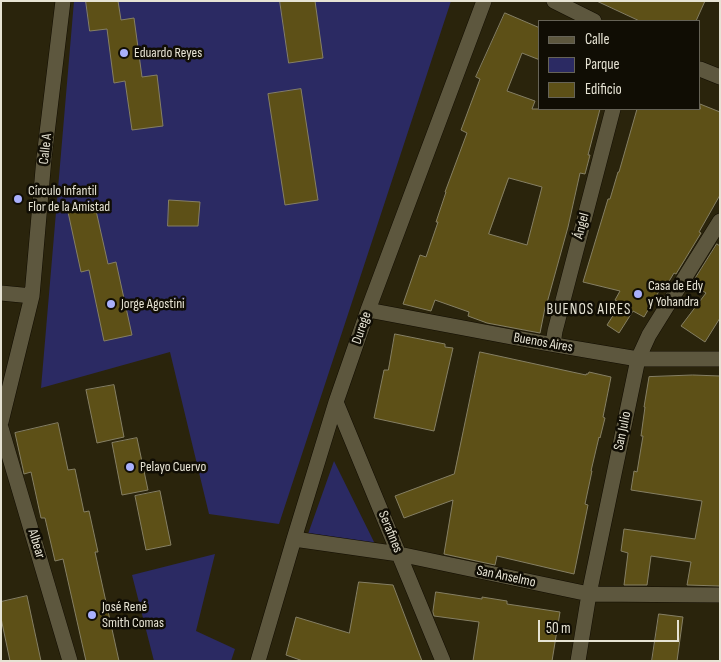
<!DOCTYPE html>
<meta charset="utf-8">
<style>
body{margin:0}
#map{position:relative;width:721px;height:662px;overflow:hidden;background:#2a240c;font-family:"Sofia Sans Condensed",sans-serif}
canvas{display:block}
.frame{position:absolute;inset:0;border:2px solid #e6e3d4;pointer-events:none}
.legend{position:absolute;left:538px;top:20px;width:162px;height:90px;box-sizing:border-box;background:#100d04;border:1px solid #666357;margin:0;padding:6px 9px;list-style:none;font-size:15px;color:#e6e3d4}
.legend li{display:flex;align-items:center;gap:10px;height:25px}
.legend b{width:25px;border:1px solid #666357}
.scale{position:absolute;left:538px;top:620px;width:141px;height:22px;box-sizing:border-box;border:2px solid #e6e3d4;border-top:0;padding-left:6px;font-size:15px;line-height:18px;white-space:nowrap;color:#e6e3d4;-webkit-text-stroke:4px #100d04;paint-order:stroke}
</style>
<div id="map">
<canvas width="721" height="662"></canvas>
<div class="frame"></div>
<ul class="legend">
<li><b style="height:6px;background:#5d573e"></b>Calle</li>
<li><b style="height:14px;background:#2b2a63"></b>Parque</li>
<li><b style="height:14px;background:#5d5017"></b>Edificio</li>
</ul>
<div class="scale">50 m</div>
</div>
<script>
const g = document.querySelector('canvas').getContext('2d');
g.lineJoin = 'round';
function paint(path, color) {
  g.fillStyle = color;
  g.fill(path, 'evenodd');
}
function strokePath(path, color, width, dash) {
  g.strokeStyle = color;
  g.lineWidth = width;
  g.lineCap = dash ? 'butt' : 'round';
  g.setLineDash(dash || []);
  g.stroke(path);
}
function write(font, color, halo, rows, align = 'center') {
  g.font = font + ' "Sofia Sans Condensed",sans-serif';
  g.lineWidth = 5;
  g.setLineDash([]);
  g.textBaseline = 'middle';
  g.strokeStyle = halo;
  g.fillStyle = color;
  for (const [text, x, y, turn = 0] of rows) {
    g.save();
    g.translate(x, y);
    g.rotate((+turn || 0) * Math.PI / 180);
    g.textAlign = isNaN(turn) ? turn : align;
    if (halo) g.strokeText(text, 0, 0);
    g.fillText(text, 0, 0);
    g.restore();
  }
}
paint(new Path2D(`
 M74,1H451L279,524L209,514L170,352L41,388Z
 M334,461L376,546L308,534Z
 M215,554L196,631L235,649L231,661H154L132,575Z`), '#2b2a63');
const building = new Path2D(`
 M86,1H118L121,20L134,18L142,77L157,75L163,126L132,130L125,81L114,83L107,29L90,31Z
 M280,1H315L323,58L289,63Z
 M597,1H705L696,21H640Z
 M505,13L540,28V60L522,53L507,91L535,101L532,109H600L588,155H590L585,174L580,173L568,227L547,303H546L540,333L487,323L468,316L469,312L435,300L431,311L403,304L420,255L426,257L438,222H436L446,192H445L467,133L461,130L480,79L476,77ZM509,178L542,187L527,245L489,234Z
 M301,89L318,200L285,205L268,94Z
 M700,104L720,112V195L699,232L701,233L676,274L674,273L668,283L665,281L644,317L633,311L619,333L607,325L621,303L615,300L620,291L583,282L608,199H610L618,172H619L637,109H700Z
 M169,200L200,202L198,226H168Z
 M95,206L108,264L116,262L132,335L104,341L89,270L81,272L68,212Z
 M717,244L720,246V318L705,342L681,326L706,293L692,284Z
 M395,334L445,344V347L453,348L434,431L374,418L384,370H388Z
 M480,352L586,375V374H588L589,372L611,377L603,417L605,418L600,438L599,437L591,471H592L585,504L588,505L574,574L497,556L495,565L444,554L453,500L404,518L395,496L454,474Z
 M693,375L720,376V586L687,585L691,562L651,556L647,585H624L628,553L621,551L624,529L695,539L702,501L631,490L634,471L637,472L643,436H641L645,407H644L649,377Z
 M114,385L124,437L97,443L86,390Z
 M58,423L68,470L75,469L84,512L89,511L98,552H95L119,661H86L63,559L55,561L45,518H41L31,472L24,474L23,469L15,433Z
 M137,438L148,490L122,495L112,443Z
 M160,491L171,545L146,550L135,496Z
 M359,582L393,585L422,661H303L286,655L296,617L349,633Z
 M436,592L482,599V597L507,601V604L560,612L552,661H473L479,622L434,616L433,612Z
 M27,596L41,661H10L1,618V602Z
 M659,614L683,617L677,661H652Z`);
paint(building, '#5d5017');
strokePath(building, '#857f64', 1);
const minor = new Path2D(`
 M1,293L32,296
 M368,310L538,342L638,359H720
 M553,344L555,331L613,109
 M336,402L443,661
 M1,422L32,296L44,158L63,1
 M1,428L70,661
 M294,539L399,554L589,594L720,595
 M258,661L294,539L336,402L368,310L484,1
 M578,661L589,594L638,359L649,335L720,221`);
const tertiary = new Path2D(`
 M554,1L594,21
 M700,69L720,77`);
strokePath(minor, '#120d00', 16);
strokePath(tertiary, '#120d00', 16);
strokePath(minor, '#5d573e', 15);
strokePath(tertiary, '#5d573e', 15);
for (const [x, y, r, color] of [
 [124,53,5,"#a9b0fc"],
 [18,199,5,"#a9b0fc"],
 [638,294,5,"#a9b0fc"],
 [111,304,5,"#a9b0fc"],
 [130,467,5,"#a9b0fc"],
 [92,615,5,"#a9b0fc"]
]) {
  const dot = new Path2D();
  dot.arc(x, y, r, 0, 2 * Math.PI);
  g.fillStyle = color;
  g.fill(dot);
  strokePath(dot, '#100d04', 2);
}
write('14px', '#e6e3d4', '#100d04', [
 ["Eduardo Reyes",134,53],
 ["Círculo Infantil",28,191],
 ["Flor de la Amistad",28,207],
 ["Casa de Edy",648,286],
 ["y Yohandra",648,302],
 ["Jorge Agostini",121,304],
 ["Pelayo Cuervo",140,467],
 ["José René",102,607],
 ["Smith Comas",102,623]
], 'left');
write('14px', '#e6e3d4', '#100d04', [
 ["Calle A",46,149,-84],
 ["Ángel",582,226,-75],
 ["Durege",362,328,-71],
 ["Buenos Aires",543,343,10],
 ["San Julio",623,431,-78],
 ["Serafines",390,532,68],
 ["Albear",36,544,73],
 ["San Anselmo",506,577,12]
]);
g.letterSpacing = '1px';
write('15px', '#e6e3d4', '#100d04', [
 ["BUENOS AIRES",589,310]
]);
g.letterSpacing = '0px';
</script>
